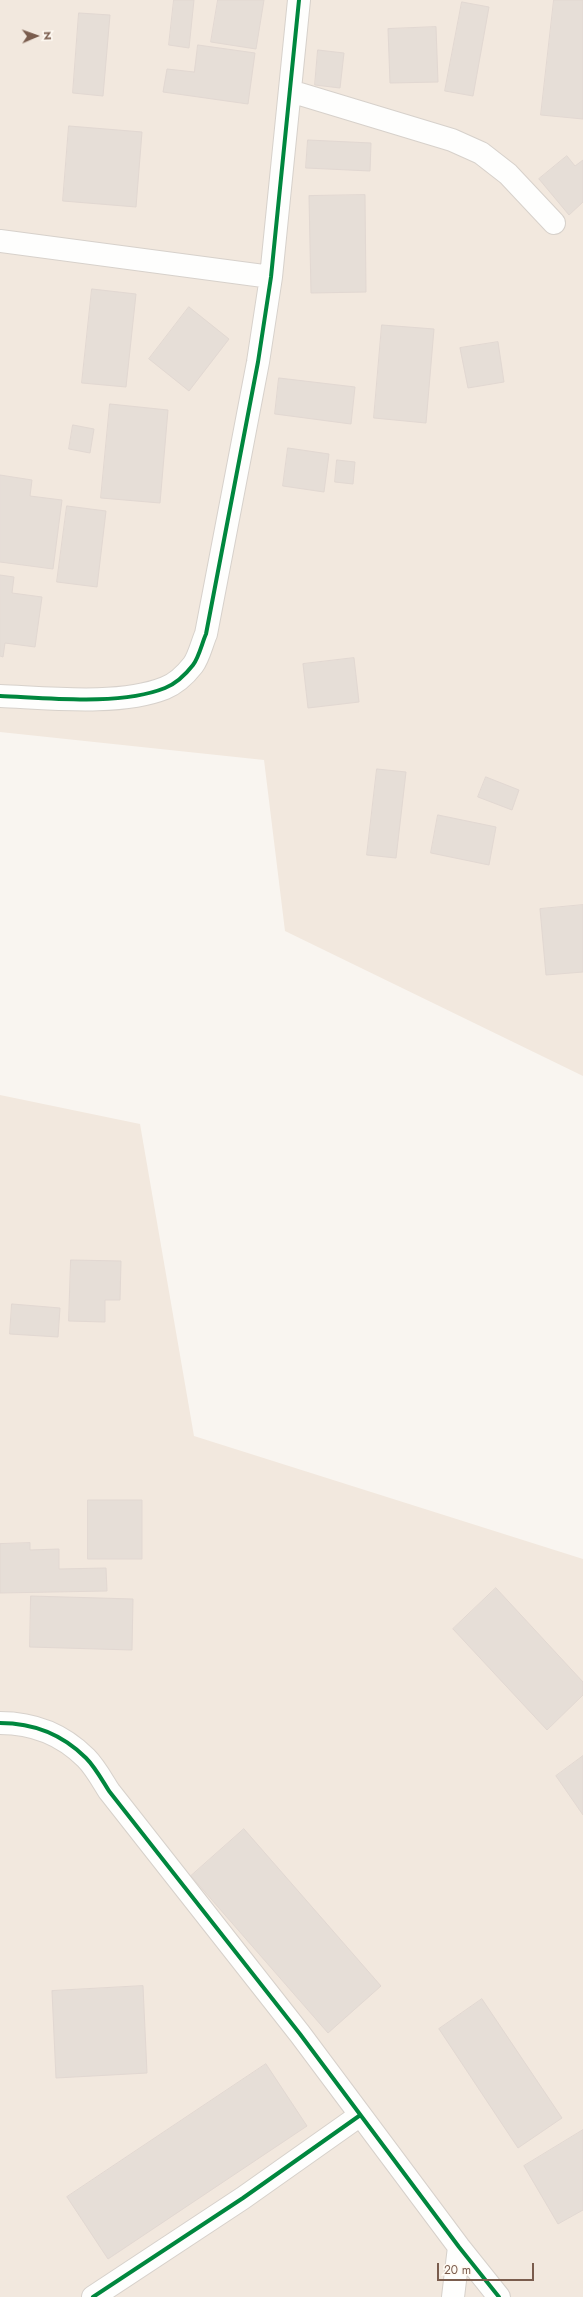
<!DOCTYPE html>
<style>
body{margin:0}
#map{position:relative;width:583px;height:2297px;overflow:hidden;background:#f9f5f0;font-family:Jost,sans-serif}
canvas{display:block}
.north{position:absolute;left:16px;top:16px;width:40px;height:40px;-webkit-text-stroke:3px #fffaf3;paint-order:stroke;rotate:88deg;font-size:11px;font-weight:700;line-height:16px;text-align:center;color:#7a5c4d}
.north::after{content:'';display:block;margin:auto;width:14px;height:18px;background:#7a5c4d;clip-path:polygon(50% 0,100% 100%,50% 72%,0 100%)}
.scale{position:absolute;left:437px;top:2263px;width:97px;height:18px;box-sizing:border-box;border:2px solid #7a5c4d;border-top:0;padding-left:5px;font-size:12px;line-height:14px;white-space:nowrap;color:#7a5c4d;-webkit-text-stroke:3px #fffaf3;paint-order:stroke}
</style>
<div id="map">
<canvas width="583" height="2297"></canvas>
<div class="north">N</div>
<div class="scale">20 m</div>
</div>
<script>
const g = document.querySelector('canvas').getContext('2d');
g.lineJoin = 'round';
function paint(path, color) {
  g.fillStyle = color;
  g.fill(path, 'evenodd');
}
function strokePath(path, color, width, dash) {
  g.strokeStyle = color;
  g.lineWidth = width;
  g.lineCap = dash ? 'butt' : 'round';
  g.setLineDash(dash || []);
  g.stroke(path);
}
paint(new Path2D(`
 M0,0H583V1076L285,931L264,760L0,732Z
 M0,1095L140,1124L194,1436L583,1559V2297H0Z`), '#f2e8de');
const building = new Path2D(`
 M174,0H194L189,48L169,45Z
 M218,0H264L256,49L211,42Z
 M554,0H583V119L541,115Z
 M462,2L489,7L473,96L445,91Z
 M79,13L110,15L103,96L73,93Z
 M436,27L438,82L390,83L388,29Z
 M198,45L255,53L248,104L163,92L167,69L194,72Z
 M318,50L344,53L340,88L315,85Z
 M69,126L142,132L136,207L63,201Z
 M308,140L371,143L370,171L306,168Z
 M567,156L575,166L583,160V202L569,215L539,179Z
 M365,195L366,292L311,293L309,196Z
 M92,289L136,294L126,387L82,383Z
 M189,307L229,339L189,391L149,359Z
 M382,325L434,329L426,423L374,418Z
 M498,342L504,382L468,388L460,348Z
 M279,378L355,387L351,424L275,414Z
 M110,404L168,410L160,503L101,498Z
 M73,425L94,429L90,453L69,449Z
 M288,448L329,454L324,492L283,486Z
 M337,460L355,462L353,484L335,482Z
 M0,475L32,480L30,496L62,500L53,569L0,562Z
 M67,506L106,511L97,587L57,582Z
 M0,575L14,577L12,593L42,597L35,647L5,643L3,657L0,656Z
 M354,658L359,702L308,708L303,664Z
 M377,769L406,772L396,858L367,855Z
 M486,777L519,790L512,810L478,797Z
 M438,815L496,827L489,865L431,853Z
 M583,905V972L546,975L540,909Z
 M71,1260L121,1261L120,1300H105V1322L69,1321Z
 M12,1304L60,1308L58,1337L10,1334Z
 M88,1500H142V1559H88Z
 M30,1543V1550L59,1549V1569L106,1568L107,1591L0,1593V1544Z
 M496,1588L583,1682V1695L547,1730L453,1629Z
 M31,1596L133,1599L132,1650L30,1647Z
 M583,1756V1815L556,1776Z
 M244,1829L381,1986L328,2033L191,1876Z
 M143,1986L147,2073L56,2078L52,1991Z
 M482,1999L562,2118L518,2148L439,2029Z
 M266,2064L307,2126L108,2259L67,2197Z
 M583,2130V2210L558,2224L524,2166Z`);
paint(building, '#e6ded7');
strokePath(building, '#e2d8d2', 1);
const minor = new Path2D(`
 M290,91L452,140L481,153L508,174L554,223
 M0,241L271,277
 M0,696C48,698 120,706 165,688C175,684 186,674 193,665C199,657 202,643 206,634L258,362L271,277L299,0
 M0,1723C34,1723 62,1734 86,1758C95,1767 102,1780 109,1791L300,2034L459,2247L499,2297
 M93,2297L243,2198L359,2116
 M453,2297L459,2247`);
strokePath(minor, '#d7d1cb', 24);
strokePath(minor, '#fefefd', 22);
strokePath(new Path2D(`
 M0,696C48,698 120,706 165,688C175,684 186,674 193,665C199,657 202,643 206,634L258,362L271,277L299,0
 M0,1723C34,1723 62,1734 86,1758C95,1767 102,1780 109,1791L300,2034L459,2247L499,2297
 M93,2297L243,2198L359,2116`), '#00873e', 4);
</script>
